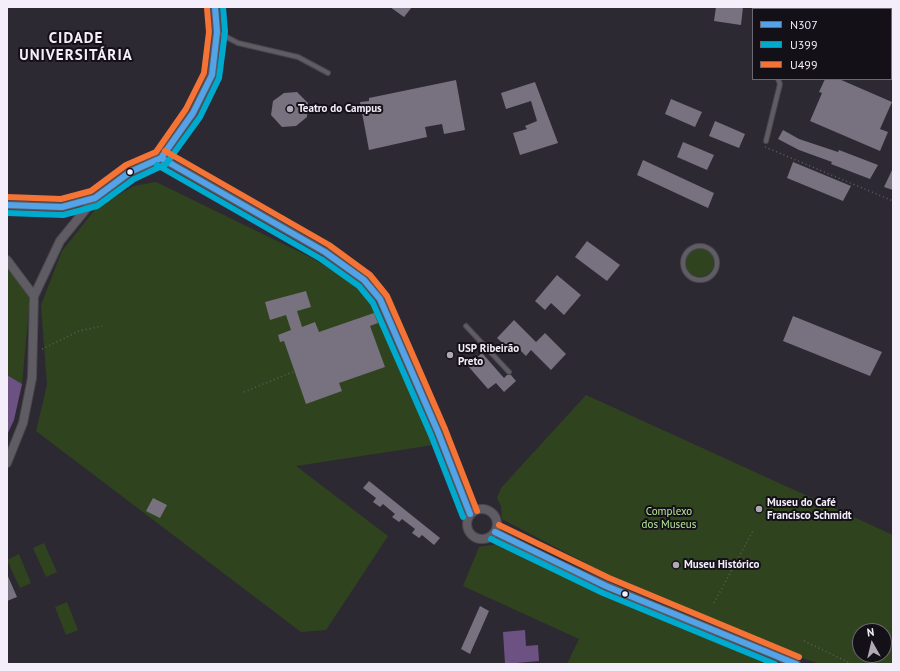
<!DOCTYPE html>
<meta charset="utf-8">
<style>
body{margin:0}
#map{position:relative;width:900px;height:671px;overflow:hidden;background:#2d2932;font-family:"PT Sans",sans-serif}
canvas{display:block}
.frame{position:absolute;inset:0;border:8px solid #f3eefa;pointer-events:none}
.legend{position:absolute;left:752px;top:8px;width:140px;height:72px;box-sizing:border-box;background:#141018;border:1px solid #6d6972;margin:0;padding:5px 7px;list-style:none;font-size:12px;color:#f3eefa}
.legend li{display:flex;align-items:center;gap:8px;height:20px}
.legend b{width:20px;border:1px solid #6d6972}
.north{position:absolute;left:852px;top:623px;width:40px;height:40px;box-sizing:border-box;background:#141018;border:1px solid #6d6972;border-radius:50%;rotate:352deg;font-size:11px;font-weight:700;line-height:16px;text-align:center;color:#f3eefa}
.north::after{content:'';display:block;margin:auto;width:14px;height:18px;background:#aea9b4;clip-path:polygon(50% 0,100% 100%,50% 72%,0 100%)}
</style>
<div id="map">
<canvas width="900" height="671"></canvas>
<div class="frame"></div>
<ul class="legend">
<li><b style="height:5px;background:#53a3e8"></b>N307</li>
<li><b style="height:5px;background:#00a9ce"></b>U399</li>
<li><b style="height:5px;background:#f57335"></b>U499</li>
</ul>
<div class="north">N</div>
</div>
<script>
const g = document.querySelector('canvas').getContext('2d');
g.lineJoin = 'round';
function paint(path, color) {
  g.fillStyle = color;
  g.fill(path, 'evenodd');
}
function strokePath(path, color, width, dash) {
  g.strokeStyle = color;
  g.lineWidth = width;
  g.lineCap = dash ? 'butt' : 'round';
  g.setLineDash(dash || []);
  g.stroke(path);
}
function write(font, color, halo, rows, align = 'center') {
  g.font = font + ' "PT Sans",sans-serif';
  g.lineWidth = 4;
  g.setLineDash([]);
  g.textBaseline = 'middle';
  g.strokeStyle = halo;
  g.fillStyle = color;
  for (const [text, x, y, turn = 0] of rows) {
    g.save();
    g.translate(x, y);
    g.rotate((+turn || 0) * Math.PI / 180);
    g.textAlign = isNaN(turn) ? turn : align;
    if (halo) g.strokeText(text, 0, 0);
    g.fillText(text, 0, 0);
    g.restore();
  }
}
paint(new Path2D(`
 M156,182L314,259L349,281L373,304L386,326L433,445L296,466L388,536L326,630L301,632L36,431L47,385L41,305L62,251L97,207L134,186Z
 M684 262a15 15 0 1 1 30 0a15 15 0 1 1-30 0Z
 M7,267L30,298L22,384L7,375Z
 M586,395L893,535V664H820L781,651L631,587L502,519L501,506L497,498L501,488ZM860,631H884V655H860Z
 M44,543L57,572L46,577L33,548Z
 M497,544L767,664H567L579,639L463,586L479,547Z
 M19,554L31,583L20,588L7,560Z
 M67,602L78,630L66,635L55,607Z`), '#2f441e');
paint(new Path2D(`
 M7,375L22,384L14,420L7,435Z
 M525,630L526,646L538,645L539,661L505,664L503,632Z`), '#6b5283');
paint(new Path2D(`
 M390,7H412L404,17Z
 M716,7H743L741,25L714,21Z
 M825,79H839L892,102L880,129L888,132L880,151L810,121L822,93L819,92Z
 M456,80L465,130L444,134L442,124L425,127L427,137L369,150L360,102L369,101V98Z
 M535,82L558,143L520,155L513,133L527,129L525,126L537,121L531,101L506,109L501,93Z
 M297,92L308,103L307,117L296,126L282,127L271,115L273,101L284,93Z
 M671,99L702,112L695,127L665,114Z
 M715,121L745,134L739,148L709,136Z
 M783,130L799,139L838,152L839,150L878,165L870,179L831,164L832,162L799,150L778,139Z
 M683,142L714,155L707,170L677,157Z
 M643,160L714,193L708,208L637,175Z
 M793,162L851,186L843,201L787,178Z
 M893,168V190L884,187Z
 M587,241L620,265L607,281L575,257Z
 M557,275L581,295L564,315L551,303L545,310L535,301Z
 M306,291L311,307L297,311L302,327L315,322L319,332L374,313L378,323L370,326L385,367L339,383L342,391L306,404L284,341L280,342L278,335L291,330L286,315L270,320L265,302Z
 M793,316L882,352L870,376L783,341Z
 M514,320L536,342L545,333L566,354L551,370L531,350L526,356L512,342L507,347L497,338Z
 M482,353L504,378L507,375H511L516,381L504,392L496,383L488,389L468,366Z
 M369,481L440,538L434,545L422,535L419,538L412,533L415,529L402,519L399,522L392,517L395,514L383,504L380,507L373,502L376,498L363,488Z
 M153,498L167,505L160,518L146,511Z
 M7,574L17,597L7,601Z
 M480,606L489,611L470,654L461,649Z`), '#787180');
const lane = new Path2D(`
 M795,9L796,7
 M217,32L238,43L298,57L328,73
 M766,141L780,84L778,79
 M683 263a17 17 0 1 1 34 0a17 17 0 1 1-34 0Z
 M466,326L509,372`);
const street = new Path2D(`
 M161,158L325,252L364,280L380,299L438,432L470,514
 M7,205L62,207L95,198L130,172L161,158L193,113L212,75L217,32L215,7
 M7,260L34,296
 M7,463L23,423L32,378L34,296L60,241L95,198
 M467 524a15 15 0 1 1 30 0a15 15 0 1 1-30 0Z
 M495,532C591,584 695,622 796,664`);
strokePath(lane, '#4a474f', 6);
strokePath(street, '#4a474f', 10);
strokePath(new Path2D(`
 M765,147L893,201
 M42,349L79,331L102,326
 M244,392L295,371
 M714,603L754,529
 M804,641L852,664`), '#605d63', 1.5, [1, 3]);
strokePath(lane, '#5f5c63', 4);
strokePath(street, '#5f5c63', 8);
strokePath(new Path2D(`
 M161,158L325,252L364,280L380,299L438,432L470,514
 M7,205L62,207L95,198L130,172L161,158L193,113L212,75L217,32L215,7
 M495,532L606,586L796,664`), '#53a3e8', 6);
strokePath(new Path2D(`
 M157,165L321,259L359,286L373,303L431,435L463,517
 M7,213L63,215L97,206L134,179L166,164L200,117L219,78L225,32L223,7
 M491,539L603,593L775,664`), '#00a9ce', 6);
strokePath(new Path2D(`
 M165,151L329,245L370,275L387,296L445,429L477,511
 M7,197L61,199L91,191L126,165L156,152L186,109L204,73L209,32L207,8
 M499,525L609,578L799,657`), '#f57335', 6);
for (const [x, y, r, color] of [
 [290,109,4,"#aea9b4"],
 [130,172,3.5,"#f3eefa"],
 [450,355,4,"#aea9b4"],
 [759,509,4,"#aea9b4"],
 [676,565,4,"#aea9b4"],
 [625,594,3.5,"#f3eefa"]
]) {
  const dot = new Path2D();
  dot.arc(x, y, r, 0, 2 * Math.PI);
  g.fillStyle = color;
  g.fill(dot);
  strokePath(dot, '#141018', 1.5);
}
write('bold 11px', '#f3eefa', '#141018', [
 ["Teatro do Campus",298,109],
 ["USP Ribeirão",458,349],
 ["Preto",458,362],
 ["Museu do Café",767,503],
 ["Francisco Schmidt",767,516],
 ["Museu Histórico",684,565]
], 'left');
write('11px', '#b6e695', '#141018', [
 ["Complexo",669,512],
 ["dos Museus",669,525]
]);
g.letterSpacing = '1px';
write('bold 15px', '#f3eefa', '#141018', [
 ["CIDADE",76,39],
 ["UNIVERSITÁRIA",76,56]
]);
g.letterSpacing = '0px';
</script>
